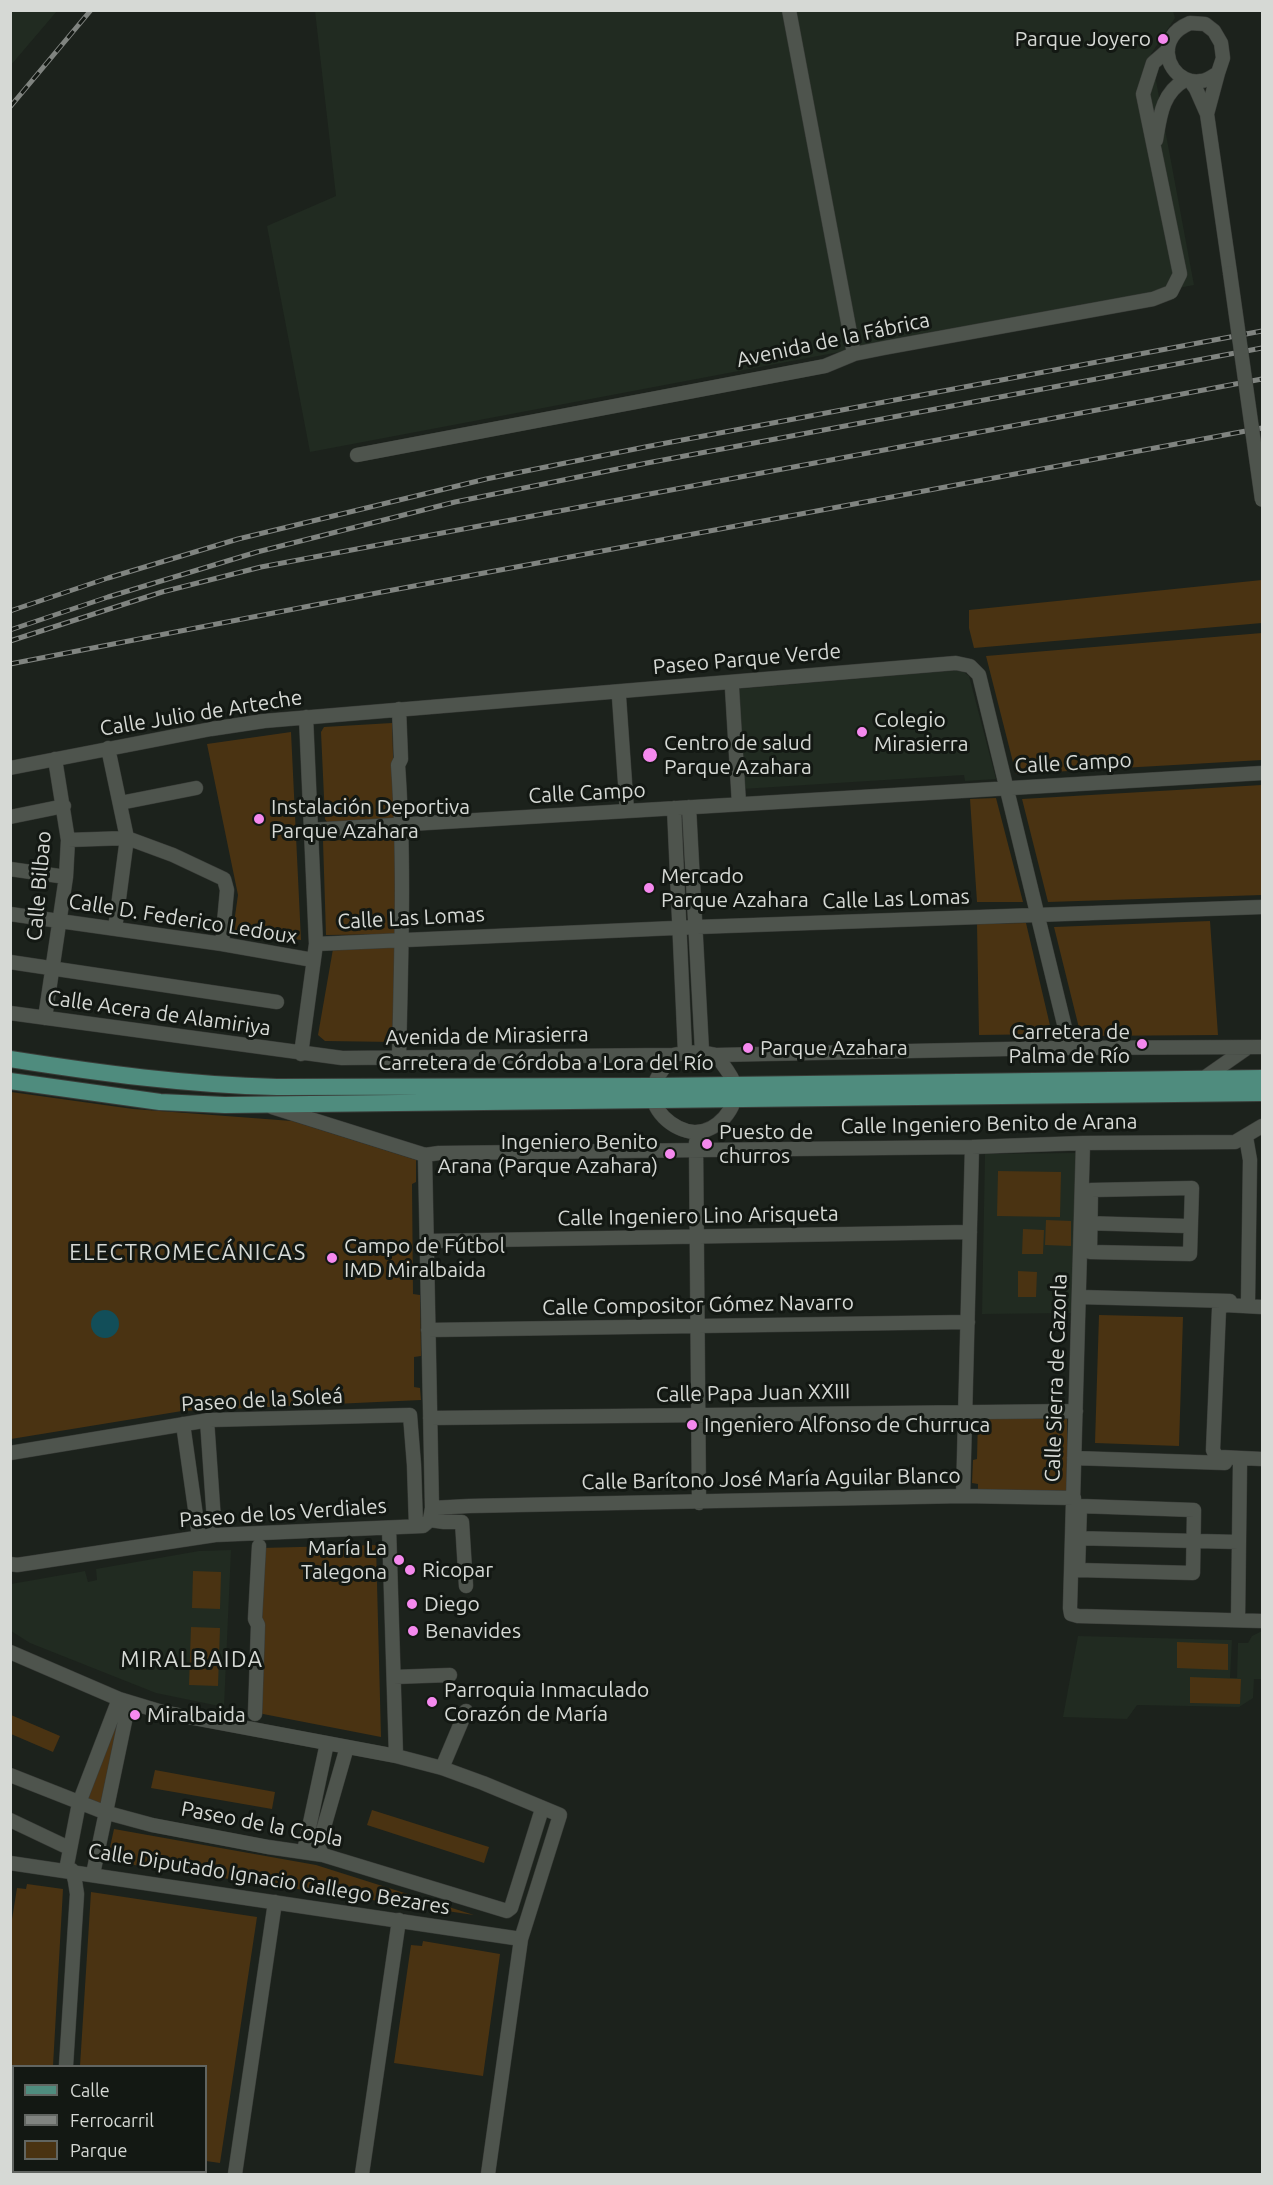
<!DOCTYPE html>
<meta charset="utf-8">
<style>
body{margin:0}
#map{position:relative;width:1273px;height:2185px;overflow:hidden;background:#1c221c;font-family:Ubuntu,sans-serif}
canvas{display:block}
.frame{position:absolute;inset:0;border:12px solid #d6d9d5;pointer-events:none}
.legend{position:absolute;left:12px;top:2065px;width:195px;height:108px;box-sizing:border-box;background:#131813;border:2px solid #616561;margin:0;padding:8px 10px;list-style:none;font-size:18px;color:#d6d9d5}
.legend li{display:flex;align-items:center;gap:12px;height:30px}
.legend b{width:30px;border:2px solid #616561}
</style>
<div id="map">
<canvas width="1273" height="2185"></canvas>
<div class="frame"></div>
<ul class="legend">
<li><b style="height:8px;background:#4f8c7e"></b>Calle</li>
<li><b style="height:8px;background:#808480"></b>Ferrocarril</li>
<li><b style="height:16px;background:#4a3312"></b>Parque</li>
</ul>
</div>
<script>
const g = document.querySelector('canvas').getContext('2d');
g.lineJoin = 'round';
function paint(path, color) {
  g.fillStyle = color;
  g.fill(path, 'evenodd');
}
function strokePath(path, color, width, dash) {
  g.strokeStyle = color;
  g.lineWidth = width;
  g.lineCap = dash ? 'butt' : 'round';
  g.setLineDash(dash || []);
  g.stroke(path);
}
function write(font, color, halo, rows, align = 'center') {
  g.font = font + ' Ubuntu,sans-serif';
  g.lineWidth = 6;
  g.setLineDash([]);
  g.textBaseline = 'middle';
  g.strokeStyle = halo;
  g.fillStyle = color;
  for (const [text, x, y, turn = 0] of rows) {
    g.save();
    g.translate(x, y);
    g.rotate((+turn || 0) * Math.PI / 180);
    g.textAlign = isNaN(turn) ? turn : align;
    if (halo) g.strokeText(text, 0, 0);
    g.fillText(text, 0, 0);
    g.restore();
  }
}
paint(new Path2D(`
 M11,10L57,11L11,65L10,11Z
 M315,11H1173L1175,18L1151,54L1194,285L310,452L267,226L336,196Z
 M961,670L969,676L996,779L965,781L964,775L742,789L738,689Z
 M1076,1153L1071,1313L982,1314L985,1154Z
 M231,1550L224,1707L156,1693L30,1643L11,1631V1584L85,1571L88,1582L97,1580L96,1569L199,1551Z
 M1262,1631V1679H1254L1253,1698L1239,1707L1137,1705L1127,1719L1063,1717L1078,1636L1232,1640L1230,1678H1237L1238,1643H1248L1252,1636Z`), '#212b21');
paint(new Path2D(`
 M1262,580V623L974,648L969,628V610Z
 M1262,633V760L1016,774L986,656Z
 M392,723L395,818L328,824L325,819L321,732L324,727Z
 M291,732L301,940L233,930L238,895L207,744Z
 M1262,785V895L1048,902L1022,799Z
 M996,798L1023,902H977L970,799Z
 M396,837L397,934L326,935L323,841Z
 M1210,921L1218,1035L1081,1036L1054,927Z
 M1026,923L1052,1034L979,1035L977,924Z
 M398,947L395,1042L325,1041L318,1035L333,949Z
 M11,1092L133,1109L292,1121L416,1160V1182L412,1184L413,1294L420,1295L421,1356L414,1357V1387L420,1388L421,1400L182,1411L11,1439Z
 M998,1171L1061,1172L1060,1217L997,1216Z
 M1046,1220L1071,1221V1246L1045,1245Z
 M1023,1229L1044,1230L1043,1254H1022Z
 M1018,1271L1037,1272L1036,1297H1018Z
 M1099,1315L1183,1317L1179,1446L1095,1443Z
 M978,1418L1067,1419V1491L978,1490V1484L972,1483L973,1460L977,1459Z
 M376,1545L381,1737L258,1713L261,1548Z
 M193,1571L221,1572L220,1609L192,1608Z
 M191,1627L220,1628L218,1686L189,1685Z
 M1177,1642L1228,1644V1670L1177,1668Z
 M1190,1677L1241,1679L1240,1704L1190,1703Z
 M121,1714L103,1803H93L85,1796Z
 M11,1715L60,1736L53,1752L11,1734Z
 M155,1770L275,1792L272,1809L151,1788Z
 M372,1810L489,1847L484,1863L367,1825Z
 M114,1829L316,1865L474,1915L107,1861Z
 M27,1884L63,1889L53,2066H14L13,2133L10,2132V1932L17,1888L26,1889Z
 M91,1892L257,1917L220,2163L206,2161V2066H80Z
 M423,1941L500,1954L483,2076L394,2063L411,1945L422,1946Z`), '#4a3312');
paint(new Path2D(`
 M91 1324a14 14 0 1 1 28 0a14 14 0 1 1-28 0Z`), '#124e59');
const minor = new Path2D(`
 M789,10L854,354
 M1190,23L1205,24L1214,31L1221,43L1223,58L1218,73C1213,76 1207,81 1201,81C1178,85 1159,58 1172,37C1176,30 1183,26 1190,23Z
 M1191,82L1196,89L1207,114L1230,273
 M1207,114L1218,73
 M1156,140C1160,116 1162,93 1185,80
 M357,455L825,366L854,354L884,348L1153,299L1171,292L1180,274L1143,94L1153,63L1168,50
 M732,688L739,804
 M619,697L627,811
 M108,748L127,838L115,929
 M10,768L211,729L264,721L956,663L970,666L979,675L1066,1032L1078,1048
 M120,803L196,788
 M689,807L702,1051
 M674,808L685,1052
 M10,817L64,806
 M310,830L1262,773
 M68,840L127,838L173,855L224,879L227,890L222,944
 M10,869L66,877
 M10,914L222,944L313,960
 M316,944L697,927L1262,907
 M10,962L277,1002
 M10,1013L342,1058L673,1055
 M45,1018L66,877L68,840L55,759
 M301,1054L316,944L306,717
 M716,1055C722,1064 733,1076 735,1086C739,1108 716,1133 694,1132C674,1131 647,1109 654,1086C656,1075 668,1064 673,1055C689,1051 701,1051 716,1055L1055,1048L1262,1047
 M399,1058C401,961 405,863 398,765L401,759L399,709
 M1204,1078L1247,1048
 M272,1107L425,1155L439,1153L972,1147L1083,1143L1235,1142L1262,1126
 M1246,1137L1250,1160L1248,1302
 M696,1142L699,1503
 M1083,1143L1070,1608L1071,1614L1078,1616L1262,1621
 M1192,1188L1190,1254L1090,1252L1091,1190Z
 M1083,1223L1187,1226
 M427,1241L970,1232
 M1079,1297L1230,1301
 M1262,1307L1225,1305L1219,1309L1213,1450L1216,1456L1220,1457L1262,1459
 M428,1330L968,1322
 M430,1418L1076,1411
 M207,1420L215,1535
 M183,1424L199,1537
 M10,1453L209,1420L410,1415L414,1465L416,1526
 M1074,1458L1225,1463
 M963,1496L972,1147
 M1080,1506L1194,1510L1193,1573L1078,1570Z
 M432,1508L469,1506L963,1496L1074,1498
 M430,1520L444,1522H462L466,1586
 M389,1528L396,1756
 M1072,1538L1239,1542
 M10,1564L17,1565L215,1535L423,1526L430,1520L432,1508L425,1155
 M1238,1620L1240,1463
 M10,1652L119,1699L162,1712L396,1756L442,1768L483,1783L560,1815L521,1939L488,2174
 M394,1677L450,1675
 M255,1714L258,1625L255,1619L259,1546
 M442,1768L466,1711
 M10,1775L104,1812L152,1825L268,1847L323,1855L507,1911L511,1908L542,1809
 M10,1820L69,1848
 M304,1851L327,1743
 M323,1855L319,1849L320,1841L347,1747
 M10,1863L521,1939
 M66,1870L79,1803L119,1699
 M93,1874L129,1702
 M66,2066L77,1894L75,1881L72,1870
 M10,2153H14
 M139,2172L159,2174
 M58,2174L59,2172
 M235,2174L275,1902
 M362,2174L399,1920`);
const major = new Path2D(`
 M10,1059C99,1073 187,1085 277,1087L654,1086L1262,1078
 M10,1081L160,1102L225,1105L1262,1093`);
strokePath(minor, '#393c38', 15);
strokePath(major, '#393c38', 18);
strokePath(minor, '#4e544d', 14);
strokePath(major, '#4f8c7e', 16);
const rail = new Path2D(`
 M10,107L91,10
 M10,611L108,578L238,539L486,479L645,447L1262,331
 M10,630L108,597L257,552L455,502L647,463L1262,348
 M10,641L162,592L261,567L1262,379
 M10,664L382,592L1262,428`);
strokePath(rail, '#808480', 5);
strokePath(rail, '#131813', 3, [9]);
const minorBridge = new Path2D(`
 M1230,273L1262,500`);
strokePath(minorBridge, '#393c38', 15, []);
strokePath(minorBridge, '#4e544d', 14);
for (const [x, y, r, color] of [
 [1163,39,6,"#f589ee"],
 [862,732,6,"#f589ee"],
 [650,755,8,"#f589ee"],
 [259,819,6,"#f589ee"],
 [649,888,6,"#f589ee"],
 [1142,1044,6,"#f589ee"],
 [748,1048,6,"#f589ee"],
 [707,1144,6,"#f589ee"],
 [670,1154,6,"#f589ee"],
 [332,1258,6,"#f589ee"],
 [692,1425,6,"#f589ee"],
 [399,1560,6,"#f589ee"],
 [410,1570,6,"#f589ee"],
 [412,1604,6,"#f589ee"],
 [413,1631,6,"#f589ee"],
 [432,1702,6,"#f589ee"],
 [135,1715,6,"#f589ee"]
]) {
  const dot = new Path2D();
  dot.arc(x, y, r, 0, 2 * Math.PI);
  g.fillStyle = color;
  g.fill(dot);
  strokePath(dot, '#131813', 2);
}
write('21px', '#d6d9d5', '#131813', [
 ["Parque Joyero",1151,39,"right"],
 ["Colegio",874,720],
 ["Mirasierra",874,744],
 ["Centro de salud",664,743],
 ["Parque Azahara",664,767],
 ["Instalación Deportiva",271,807],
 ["Parque Azahara",271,831],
 ["Mercado",661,876],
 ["Parque Azahara",661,900],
 ["Carretera de",1130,1032,"right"],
 ["Palma de Río",1130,1056,"right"],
 ["Parque Azahara",760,1048],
 ["Puesto de",719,1132],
 ["churros",719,1156],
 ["Ingeniero Benito",658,1142,"right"],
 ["Arana (Parque Azahara)",658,1166,"right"],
 ["Campo de Fútbol",344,1246],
 ["IMD Miralbaida",344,1270],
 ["Ingeniero Alfonso de Churruca",704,1425],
 ["María La",387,1548,"right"],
 ["Talegona",387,1572,"right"],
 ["Ricopar",422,1570],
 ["Diego",424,1604],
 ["Benavides",425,1631],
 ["Parroquia Inmaculado",444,1690],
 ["Corazón de María",444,1714],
 ["Miralbaida",147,1715]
], 'left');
write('21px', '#d6d9d5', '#131813', [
 ["Avenida de la Fábrica",833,340,-12],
 ["Paseo Parque Verde",747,659,-5],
 ["Calle Julio de Arteche",201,713,-9],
 ["Calle Campo",1073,763,-3],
 ["Calle Campo",587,793,-3],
 ["Calle Bilbao",39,886,-85],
 ["Calle Las Lomas",896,899,-2],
 ["Calle Las Lomas",411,918,-3],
 ["Calle D. Federico Ledoux",183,919,9],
 ["Calle Acera de Alamiriya",159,1013,8],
 ["Avenida de Mirasierra",487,1036,-1],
 ["Carretera de Córdoba a Lora del Río",546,1063],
 ["Calle Ingeniero Benito de Arana",989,1124,-1],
 ["Calle Ingeniero Lino Arisqueta",698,1216,-1],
 ["Calle Compositor Gómez Navarro",698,1305,-1],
 ["Calle Sierra de Cazorla",1056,1378,-88],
 ["Calle Papa Juan XXIII",753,1393,-1],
 ["Paseo de la Soleá",262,1400,-3],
 ["Calle Barítono José María Aguilar Blanco",771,1479,-1],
 ["Paseo de los Verdiales",283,1513,-4],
 ["Paseo de la Copla",262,1824,11],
 ["Calle Diputado Ignacio Gallego Bezares",269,1879,9]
]);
g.letterSpacing = '1.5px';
write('22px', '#d6d9d5', '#131813', [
 ["ELECTROMECÁNICAS",188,1253],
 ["MIRALBAIDA",192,1660]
]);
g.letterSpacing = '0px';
</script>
